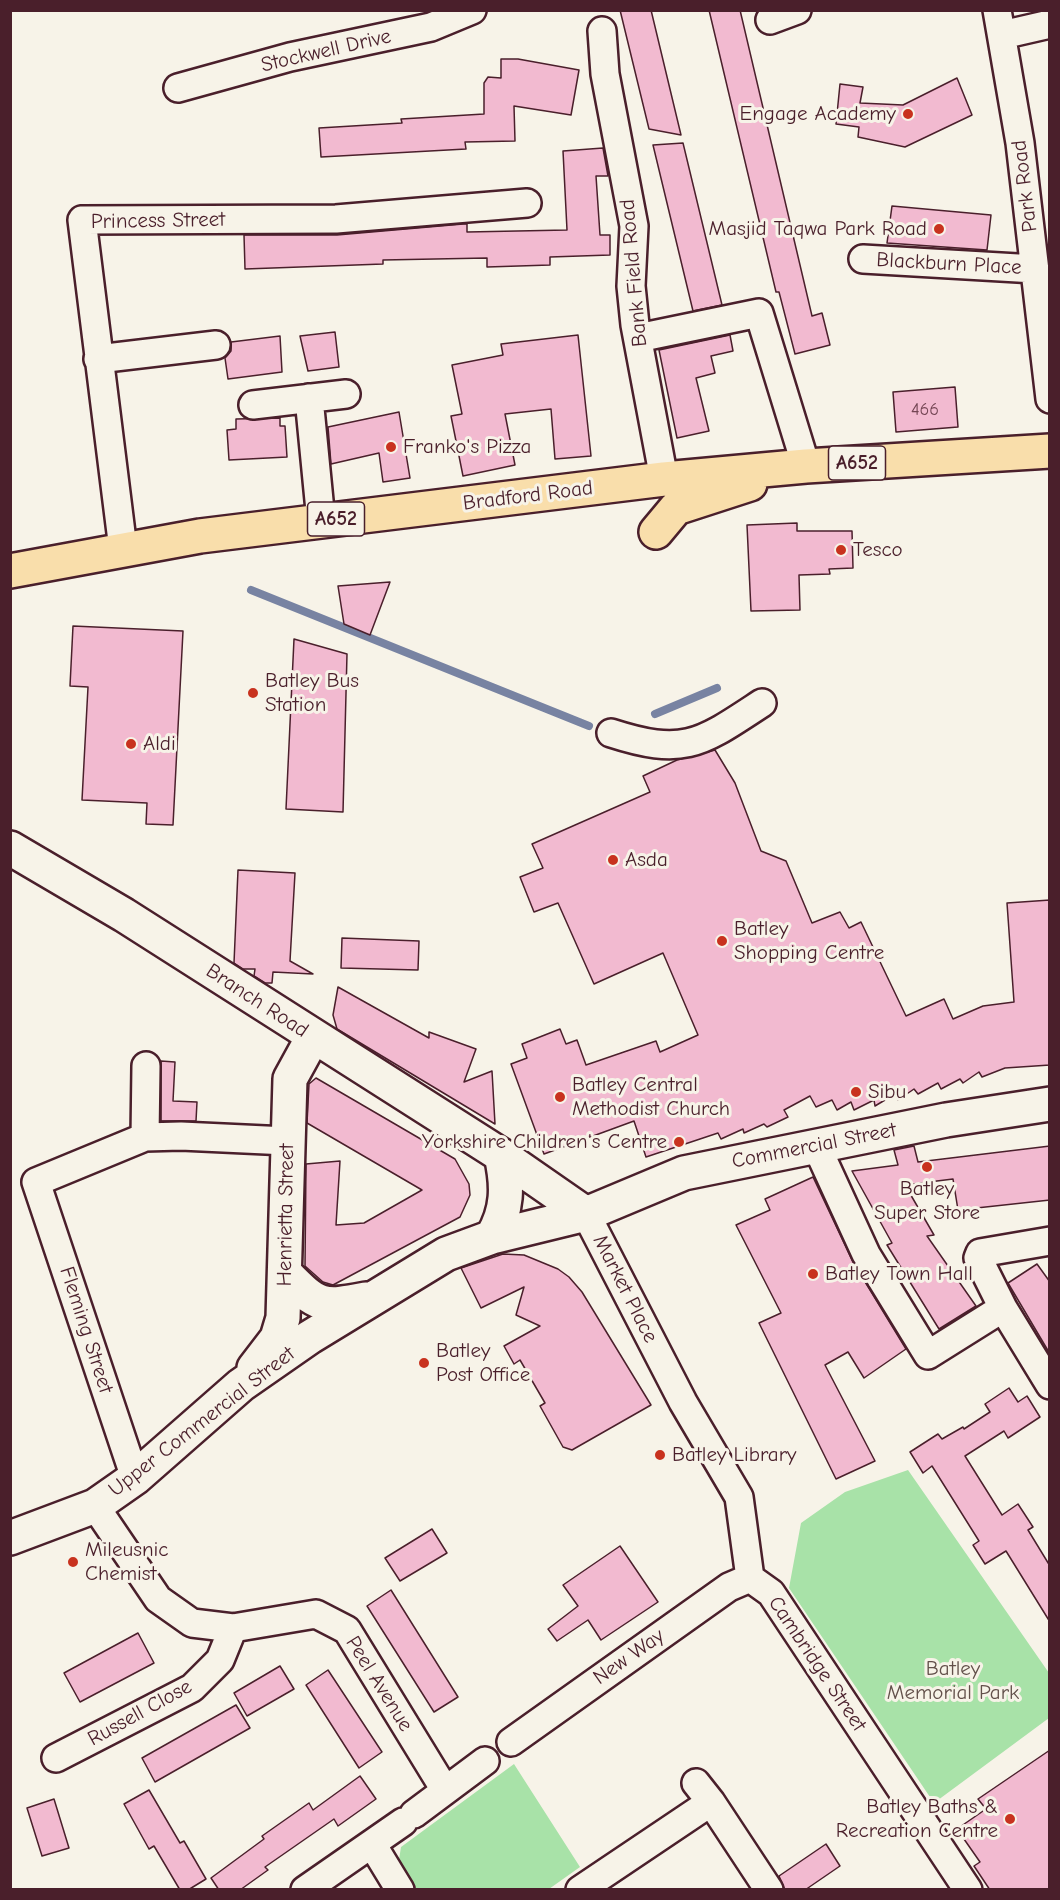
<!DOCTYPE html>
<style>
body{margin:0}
#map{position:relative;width:1060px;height:1900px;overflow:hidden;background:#f7f3e8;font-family:"Comic Neue",sans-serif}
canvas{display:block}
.frame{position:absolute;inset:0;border:12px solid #4a1f2b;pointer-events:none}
</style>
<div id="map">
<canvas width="1060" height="1900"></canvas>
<div class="frame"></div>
</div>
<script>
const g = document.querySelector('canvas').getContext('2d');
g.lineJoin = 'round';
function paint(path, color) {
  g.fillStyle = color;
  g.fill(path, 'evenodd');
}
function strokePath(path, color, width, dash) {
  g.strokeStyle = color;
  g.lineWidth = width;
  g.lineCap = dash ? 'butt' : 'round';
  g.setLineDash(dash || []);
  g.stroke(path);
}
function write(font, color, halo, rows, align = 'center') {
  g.font = font + ' "Comic Neue",sans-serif';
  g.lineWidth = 6;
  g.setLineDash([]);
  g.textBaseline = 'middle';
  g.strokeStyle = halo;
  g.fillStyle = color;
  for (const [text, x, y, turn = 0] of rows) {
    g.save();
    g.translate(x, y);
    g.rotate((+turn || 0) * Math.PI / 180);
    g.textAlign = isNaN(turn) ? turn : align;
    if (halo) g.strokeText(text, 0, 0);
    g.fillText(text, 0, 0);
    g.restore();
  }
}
paint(new Path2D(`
 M908,1470L1049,1673V1718L934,1803L789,1588L801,1523L845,1492Z
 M514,1764L580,1867L549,1889H413L398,1866L401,1847Z`), '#a8e2a8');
strokePath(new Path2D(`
 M251,590L589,726
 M655,714L717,688`), '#7883a2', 8);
const building = new Path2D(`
 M620,10H651L681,135L649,129Z
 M709,10H740L812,316L822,313L830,345L795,354L779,292H776Z
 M501,59H518L579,70L571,115L514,106L515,141L465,142L466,149L321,157L319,128L402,123L401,119L484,114V83L488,77L501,78Z
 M957,78L972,115L905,147L858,137L859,127L836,124L840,84L863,87L860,103L903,105Z
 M683,143L722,305L693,311L653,145Z
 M603,148L608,176H596L600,235H610V255L550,257V265L487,267V258L383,260V264L245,269L244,235H337L463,224H467V232L567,230L563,151Z
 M892,206L991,215L987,250L887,243Z
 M335,332L339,367L308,371L300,336Z
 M578,335L591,456L555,459L551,409L505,414L515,465L463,476L451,416L462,414L452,365L503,355L501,344Z
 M730,335L733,351L711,356L715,373L696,378L709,431L677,438L659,350Z
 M280,336L282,372L228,379L225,358L231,351V342Z
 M955,387L958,427L896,432L893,392Z
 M399,412L410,478L383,482L379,453L331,464L328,427Z
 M280,418V426H285L287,457L229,460L227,430L236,429V419Z
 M797,523V531H852L853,568L829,569L830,574L799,575L800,610L751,611L747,525Z
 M390,582L370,635L344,624L338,586Z
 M73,626L183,631L173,825L146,824L147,803L82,800L88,687L70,686Z
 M294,639L347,654L343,812L286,809Z
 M715,750L735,783L761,851L786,861L812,923L840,912L849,928L861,922L906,1016L944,999L953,1019L983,1006L1014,1002L1007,903L1050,900V1065L1005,1068L982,1077L979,1072L963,1083L960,1079L941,1089L938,1083L918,1094L914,1089L898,1100L895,1094L875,1106L874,1100L854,1110L851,1102L837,1110L832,1100L816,1107L810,1096L784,1110L788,1117L767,1127L764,1124L744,1133L743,1129L721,1139L718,1133L646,1157L634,1121L544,1154L511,1064L527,1058L522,1044L560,1029L566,1044L577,1040L586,1065L656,1041L660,1052L698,1035L663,953L594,984L558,903L534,912L520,877L543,868L532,844L650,792L643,776L677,760Z
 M238,870L295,873L290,961L313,974L273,972L272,983H265L254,976L255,969H243L234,963Z
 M342,938L419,941L418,970L341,968Z
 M338,987L429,1038V1032L476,1049L464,1082L492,1071L495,1124L337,1029L333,1015Z
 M161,1061L175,1062L173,1101L197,1102L196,1121H161Z
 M316,1078L455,1159L469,1184L470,1195L460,1217L333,1285L323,1282L305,1266L306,1164L340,1161L336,1225L364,1223L422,1190L307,1123L309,1084Z
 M914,1146L918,1162L1050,1146V1200L958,1210L953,1179L905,1185L934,1235L927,1236L976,1306L939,1329L887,1245L892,1243L852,1171L898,1165L894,1150Z
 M813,1177L853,1262L906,1349L864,1378L848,1352L825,1365L875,1461L836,1479L759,1323L781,1313L736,1225L770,1210L765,1199Z
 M503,1254L524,1255L558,1269L569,1277L582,1292L651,1405L572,1450L563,1447L540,1406L545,1403L520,1360L514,1364L504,1346L540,1326L516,1315L524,1287L481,1308L461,1268Z
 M1037,1264L1050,1282V1354L1008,1283Z
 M1009,1388L1018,1402L1027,1396L1040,1417L1008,1438L1004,1431L965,1456L1002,1515L1018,1504L1033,1527L1028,1530L1050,1566V1622L1006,1551L985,1564L973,1545L979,1541L932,1466L923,1473L910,1452L938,1434L942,1439L963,1427L964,1429L990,1412L985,1404Z
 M432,1529L447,1553L400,1581L385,1558Z
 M620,1546L658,1602L601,1640L588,1620L557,1641L548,1629L578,1606L563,1585Z
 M391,1590L458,1697L434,1712L367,1606Z
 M138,1633L154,1663L80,1702L64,1673Z
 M280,1666L294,1689L247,1716L234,1693Z
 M328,1670L382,1752L359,1768L306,1685Z
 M236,1705L250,1728L155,1782L142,1758Z
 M1050,1750V1890H990L974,1866L980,1862L957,1829L986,1809L978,1799Z
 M360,1776L376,1799L338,1826L334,1819L265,1867L268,1870L240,1890H219L211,1878L264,1839L262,1836L309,1803L313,1810Z
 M149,1790L180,1843L184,1841L206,1879L188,1890H180L154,1846L149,1849L124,1804Z
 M54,1799L69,1848L42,1856L27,1808Z
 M826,1844L840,1866L805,1890H785L779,1876Z`);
paint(building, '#f2bad0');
strokePath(building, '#4a1f2b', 1.5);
const street = new Path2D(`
 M997,10L1020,143L1050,399
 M770,20L797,10
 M602,31L605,74L634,226L631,286L635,325L664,479
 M1002,35L1050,24
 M178,88L290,57L431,27L472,10
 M863,259L1035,269
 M638,338L759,313L806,466
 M98,359L216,345
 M309,398L321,521
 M253,405L346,394
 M123,549L82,220L336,219L527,203
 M611,733C685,757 701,743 762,703
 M145,1137L146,1066
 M816,1145L866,1254L928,1355L1003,1308
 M586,1214L683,1402L739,1497L750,1578L771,1593L968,1890
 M1050,1241L980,1253L978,1258L1003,1308L1050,1385
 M135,1478L36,1182L145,1137L181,1136L287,1141
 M95,1506L158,1599L192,1623L233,1628L316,1614L347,1630L445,1790
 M511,1742L729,1587L750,1578
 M56,1758L192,1688L220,1660L233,1628
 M696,1783L711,1802L769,1890
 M414,1814L485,1761
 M372,1844L400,1890
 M305,1890L403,1822
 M580,1890L711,1802`);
const secondary = new Path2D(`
 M10,848L124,915L501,1155L586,1214
 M492,1237C508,1210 508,1186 501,1155
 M286,1274C317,1306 322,1308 366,1299
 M254,1368L277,1338L283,1318L290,1079L313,1037
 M10,1538L95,1506L135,1478L241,1385L310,1337L446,1254L492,1237L586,1214L684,1173L946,1120L1050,1104`);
const primary = new Path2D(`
 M656,532L676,508L750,484
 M10,571L200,536L664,479L806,466L1050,451`);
strokePath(street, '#4a1f2b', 32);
strokePath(secondary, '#4a1f2b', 38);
strokePath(primary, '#4a1f2b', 38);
strokePath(street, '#f7f3e8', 27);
strokePath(secondary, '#f7f3e8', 33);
strokePath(primary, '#f9deab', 33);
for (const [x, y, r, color] of [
 [908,114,6,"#c8321e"],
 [939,229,6,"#c8321e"],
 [391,447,6,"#c8321e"],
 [841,550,6,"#c8321e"],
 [253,693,6,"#c8321e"],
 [131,744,6,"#c8321e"],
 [613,860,6,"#c8321e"],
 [722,941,6,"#c8321e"],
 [856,1092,6,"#c8321e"],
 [560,1097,6,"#c8321e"],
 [679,1142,6,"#c8321e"],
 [927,1167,6,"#c8321e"],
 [813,1274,6,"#c8321e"],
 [424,1363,6,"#c8321e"],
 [660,1455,6,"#c8321e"],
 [73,1562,6,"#c8321e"],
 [1010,1819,6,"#c8321e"]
]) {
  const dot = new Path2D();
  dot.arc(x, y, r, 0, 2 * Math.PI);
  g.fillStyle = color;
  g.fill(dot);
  strokePath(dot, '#f7f3e8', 2);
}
write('18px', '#744654', null, [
 ["466",925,410]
]);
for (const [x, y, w] of [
 [857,463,57],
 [336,519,57]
]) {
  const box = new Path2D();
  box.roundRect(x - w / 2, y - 17, w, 34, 4.5);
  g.fillStyle = '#f7f3e8';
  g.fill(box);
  strokePath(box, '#4a1f2b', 1.5);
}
write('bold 20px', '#4a1f2b', null, [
 ["A652",857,463],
 ["A652",336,519]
]);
write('21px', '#4a1f2b', '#f7f3e8', [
 ["Stockwell Drive",326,51,-13],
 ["Park Road",1025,186,-97],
 ["Princess Street",158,221,-1],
 ["Blackburn Place",949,264,3],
 ["Bank Field Road",634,273,-95],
 ["Bradford Road",528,496,-7],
 ["Branch Road",257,1001,33],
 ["Commercial Street",814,1146,-11],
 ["Henrietta Street",286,1215,-89],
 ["Market Place",625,1289,63],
 ["Fleming Street",86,1330,72],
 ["Upper Commercial Street",202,1422,-38],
 ["New Way",629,1657,-35],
 ["Cambridge Street",817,1664,56],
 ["Peel Avenue",379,1684,58],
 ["Russell Close",140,1713,-29]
]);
write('21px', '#4a1f2b', '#f7f3e8', [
 ["Engage Academy",896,114,"right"],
 ["Masjid Taqwa Park Road",927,229,"right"],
 ["Franko's Pizza",403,447],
 ["Tesco",853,550],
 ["Batley Bus",265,681],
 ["Station",265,705],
 ["Aldi",143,744],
 ["Asda",625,860],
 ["Batley",734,929],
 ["Shopping Centre",734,953],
 ["Batley Central",572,1085],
 ["Methodist Church",572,1109],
 ["Sibu",868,1092],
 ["Yorkshire Children's Centre",667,1142,"right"],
 ["Batley",927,1189,"center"],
 ["Super Store",927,1213,"center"],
 ["Batley Town Hall",825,1274],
 ["Batley",436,1351],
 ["Post Office",436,1375],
 ["Batley Library",672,1455],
 ["Mileusnic",85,1550],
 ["Chemist",85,1574],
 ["Batley Baths &",998,1807,"right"],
 ["Recreation Centre",998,1831,"right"]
], 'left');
write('21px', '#62504a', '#f7f3e8', [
 ["Batley",953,1669],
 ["Memorial Park",953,1693]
]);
</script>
